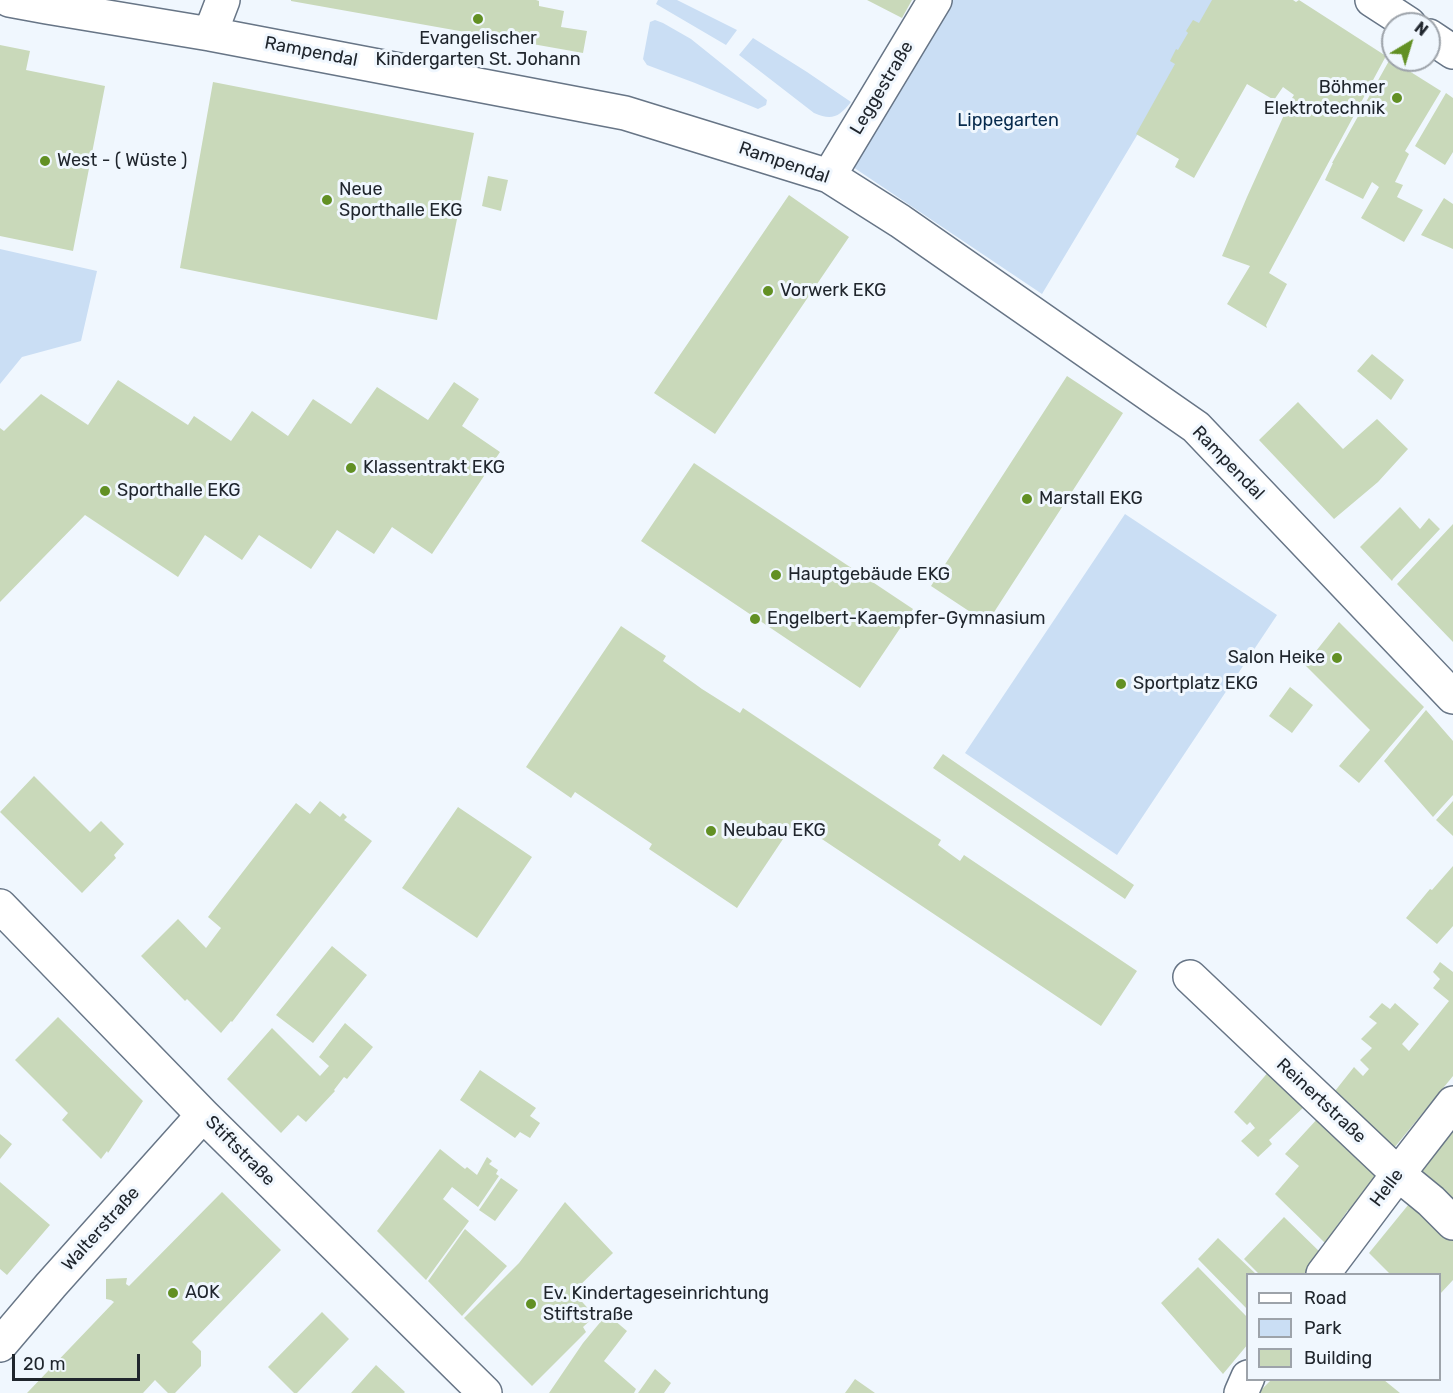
<!DOCTYPE html>
<meta charset="utf-8">
<style>
body{margin:0}
#map{position:relative;width:1453px;height:1393px;overflow:hidden;background:#f0f7fe;font-family:Rubik,sans-serif}
canvas{display:block}
.legend{position:absolute;left:1246px;top:1273px;width:195px;height:108px;box-sizing:border-box;background:#f0f7fe;border:2px solid #9da3aa;margin:0;padding:8px 10px;list-style:none;font-size:18px;color:#20262d}
.legend li{display:flex;align-items:center;gap:12px;height:30px}
.legend b{width:30px;border:2px solid #9da3aa}
.north{position:absolute;left:1381px;top:12px;width:60px;height:60px;box-sizing:border-box;background:#f0f7fe;border:2px solid #9da3aa;border-radius:50%;rotate:38deg;font-size:16px;font-weight:700;line-height:24px;text-align:center;color:#20262d}
.north::after{content:'';display:block;margin:auto;width:21px;height:27px;background:#629024;clip-path:polygon(50% 0,100% 100%,50% 72%,0 100%)}
.scale{position:absolute;left:12px;top:1354px;width:128px;height:27px;box-sizing:border-box;border:3px solid #20262d;border-top:0;padding-left:8px;font-size:18px;line-height:21px;white-space:nowrap;color:#20262d;-webkit-text-stroke:4px #f0f7fe;paint-order:stroke}
</style>
<div id="map">
<canvas width="1453" height="1393"></canvas>
<ul class="legend">
<li><b style="height:8px;background:#fff"></b>Road</li>
<li><b style="height:16px;background:#cadef4"></b>Park</li>
<li><b style="height:16px;background:#c9d9ba"></b>Building</li>
</ul>
<div class="north">N</div>
<div class="scale">20 m</div>
</div>
<script>
const g = document.querySelector('canvas').getContext('2d');
g.lineJoin = 'round';
function paint(path, color) {
  g.fillStyle = color;
  g.fill(path, 'evenodd');
}
function strokePath(path, color, width, dash) {
  g.strokeStyle = color;
  g.lineWidth = width;
  g.lineCap = dash ? 'butt' : 'round';
  g.setLineDash(dash || []);
  g.stroke(path);
}
function write(font, color, halo, rows, align = 'center') {
  g.font = font + ' Rubik,sans-serif';
  g.lineWidth = 6;
  g.setLineDash([]);
  g.textBaseline = 'middle';
  g.strokeStyle = halo;
  g.fillStyle = color;
  for (const [text, x, y, turn = 0] of rows) {
    g.save();
    g.translate(x, y);
    g.rotate((+turn || 0) * Math.PI / 180);
    g.textAlign = isNaN(turn) ? turn : align;
    if (halo) g.strokeText(text, 0, 0);
    g.fillText(text, 0, 0);
    g.restore();
  }
}
paint(new Path2D(`
 M658,0H677L737,30L726,45L656,4Z
 M945,0H1218L1042,294L847,163Z
 M655,20L663,23L691,39L767,100L766,105L758,109L695,83L647,65L643,59L650,22Z
 M753,38L807,72L851,102C839,117 832,121 814,113L739,55Z
 M0,249L97,271L81,341L22,357L0,384Z
 M1125,514L1277,615L1117,855L965,753Z`), '#cadef4');
paint(new Path2D(`
 M291,0H536L539,1V6L564,11L561,27L587,31L583,53L291,1Z
 M867,0H912L902,18Z
 M1212,0H1293L1296,2L1299,0L1386,56L1269,273L1287,284L1266,325L1267,328L1227,304L1250,266L1222,256L1247,197L1284,115L1282,113L1294,95L1283,87L1274,100L1247,84L1194,178L1175,167L1179,159L1136,134L1175,64L1170,61L1176,49L1178,50L1188,33L1186,31L1193,20L1199,23Z
 M0,45L30,51L26,70L105,86L73,251L0,236Z
 M1390,59L1441,91L1405,151L1409,154L1395,182L1403,185L1397,197L1423,210L1404,242L1361,218L1379,187L1372,182L1363,199L1325,180L1333,163H1332Z
 M213,82L474,133L437,320L180,268Z
 M1446,93L1453,98V152L1445,165L1415,146Z
 M488,176L508,180L501,211L482,206Z
 M789,195L849,237L715,434L654,393Z
 M1444,198L1453,204V249L1421,235Z
 M1372,354L1404,380L1391,400L1357,371Z
 M1067,376L1123,413L987,623L931,586Z
 M118,380L188,425L194,416L231,441L252,411L288,436L313,399L351,424L377,387L428,420L454,382L479,399L462,426L500,452L432,554L392,527L374,554L337,530L311,569L259,535L242,560L205,535L178,577L85,515L0,602V428L4,431L41,394L88,425Z
 M1298,402L1343,449L1377,419L1408,449L1378,482L1334,519L1259,440Z
 M694,463L913,609L860,688L641,541Z
 M1400,507L1420,529L1429,518L1440,529L1393,579L1392,581L1360,547Z
 M1453,524V642L1397,584Z
 M1339,622L1424,707L1359,783L1339,766L1370,730L1305,665Z
 M621,626L666,656L663,661L702,689L740,713L743,708L941,840L938,845L960,861L964,855L1137,971L1101,1026L795,821L737,908L649,849L652,844L612,817L575,792L571,798L526,767Z
 M1290,687L1313,705L1292,733L1269,716Z
 M1426,710L1453,741V795L1433,817L1384,761Z
 M943,754L1134,885L1125,899L933,768Z
 M34,776L90,832L101,821L124,844L114,855L116,858L82,893L0,812Z
 M320,801L340,817L343,813L347,817L344,820L372,841L232,1022L231,1021L221,1033L187,999L185,1001L141,956L178,919L206,948L221,928L208,917L296,803L310,814Z
 M1453,801V836L1436,820Z
 M458,807L532,857L477,938L402,888Z
 M1453,866V926L1437,944L1406,918L1430,889L1432,890Z
 M332,946L367,975L313,1043L276,1015Z
 M1440,962L1453,972V1076L1394,1148L1335,1091L1354,1067L1363,1076L1369,1069L1360,1060L1372,1048L1361,1039L1377,1023L1369,1017L1382,1003L1390,1009L1395,1003L1419,1024L1402,1044L1409,1051L1449,1001L1433,988L1440,979L1433,972Z
 M58,1017L143,1101L108,1153L107,1151L101,1159L62,1120L68,1113L15,1060Z
 M345,1023L373,1047L347,1079L344,1077L334,1090L335,1091L306,1122L298,1115L281,1133L227,1079L272,1028L320,1076L329,1066L319,1057Z
 M480,1070L536,1108L530,1116L540,1123L530,1138L520,1132L515,1138L460,1100Z
 M1270,1070L1306,1105L1269,1140L1272,1144L1258,1157L1241,1141L1255,1128L1250,1122L1247,1125L1234,1112Z
 M1319,1117L1377,1175L1349,1211L1348,1210L1325,1243L1275,1194L1299,1166L1285,1154Z
 M1453,1120V1203L1413,1171Z
 M0,1134L12,1144L0,1159Z
 M440,1149L465,1169L467,1167L477,1175L487,1157L492,1161L489,1164L498,1170L496,1174L499,1176L478,1207L452,1187L443,1199L469,1221L426,1280L377,1231Z
 M501,1178L518,1190L495,1221L479,1210Z
 M0,1182L50,1225L7,1275L0,1269Z
 M222,1192L281,1250L192,1342L201,1351V1366L175,1393H168L155,1380L143,1393H27L114,1302L111,1300L106,1299V1279L127,1278L126,1284L129,1286Z
 M1413,1199L1453,1239V1280L1440,1294V1274H1390L1369,1253Z
 M565,1202L613,1253L573,1292L595,1316L583,1327L586,1332L532,1386L464,1318L519,1263Z
 M1284,1217L1323,1255L1306,1274H1259L1244,1259Z
 M465,1229L507,1266L462,1316L428,1281Z
 M1218,1238L1256,1274H1248V1310L1198,1259Z
 M1198,1267L1248,1318V1344L1223,1374L1161,1303Z
 M322,1312L349,1339L297,1393H294L268,1367Z
 M607,1314L627,1331L604,1361L636,1389L634,1393H549L583,1343Z
 M376,1365L405,1392L404,1393H351Z
 M655,1369L671,1383L664,1393H638Z
 M855,1379L875,1393H845Z
 M1271,1380H1384L1400,1393H1258Z`), '#c9d9ba');
const street = new Path2D(`
 M9,0L47,7L210,34L625,113L829,176L900,221L1196,427L1453,697
 M1372,0L1409,24
 M210,34L223,0
 M1429,36L1453,52
 M829,176L935,0
 M0,906L203,1115L485,1393
 M1190,977L1398,1174L1431,1201L1453,1223
 M1323,1274L1398,1174L1453,1103
 M0,1345L51,1285L203,1115
 M1241,1393L1248,1377`);
strokePath(street, '#677586', 36);
strokePath(street, '#fff', 33);
for (const [x, y, r, color] of [
 [478,19,6,"#629024"],
 [1397,98,6,"#629024"],
 [45,161,6,"#629024"],
 [327,200,6,"#629024"],
 [768,291,6,"#629024"],
 [351,468,6,"#629024"],
 [105,491,6,"#629024"],
 [1027,499,6,"#629024"],
 [776,575,6,"#629024"],
 [755,619,6,"#629024"],
 [1337,658,6,"#629024"],
 [1121,684,6,"#629024"],
 [711,831,6,"#629024"],
 [173,1293,6,"#629024"],
 [531,1304,6,"#629024"]
]) {
  const dot = new Path2D();
  dot.arc(x, y, r, 0, 2 * Math.PI);
  g.fillStyle = color;
  g.fill(dot);
  strokePath(dot, '#f0f7fe', 2);
}
write('18px', '#20262d', '#f0f7fe', [
 ["Evangelischer",478,39,"center"],
 ["Kindergarten St. Johann",478,60,"center"],
 ["Böhmer",1385,88,"right"],
 ["Elektrotechnik",1385,109,"right"],
 ["West - ( Wüste )",57,161],
 ["Neue",339,190],
 ["Sporthalle EKG",339,211],
 ["Vorwerk EKG",780,291],
 ["Klassentrakt EKG",363,468],
 ["Sporthalle EKG",117,491],
 ["Marstall EKG",1039,499],
 ["Hauptgebäude EKG",788,575],
 ["Engelbert-Kaempfer-Gymnasium",767,619],
 ["Salon Heike",1325,658,"right"],
 ["Sportplatz EKG",1133,684],
 ["Neubau EKG",723,831],
 ["AOK",185,1293],
 ["Ev. Kindertageseinrichtung",543,1294],
 ["Stiftstraße",543,1315]
], 'left');
write('18px', '#20262d', '#f0f7fe', [
 ["Rampendal",311,52,11],
 ["Leggestraße",882,88,-59],
 ["Rampendal",784,163,19],
 ["Rampendal",1228,463,46],
 ["Reinertstraße",1321,1101,43],
 ["Stiftstraße",240,1151,45],
 ["Helle",1387,1188,-53],
 ["Walterstraße",101,1229,-48]
]);
write('18px', '#062a4d', '#f0f7fe', [
 ["Lippegarten",1008,121]
]);
</script>
